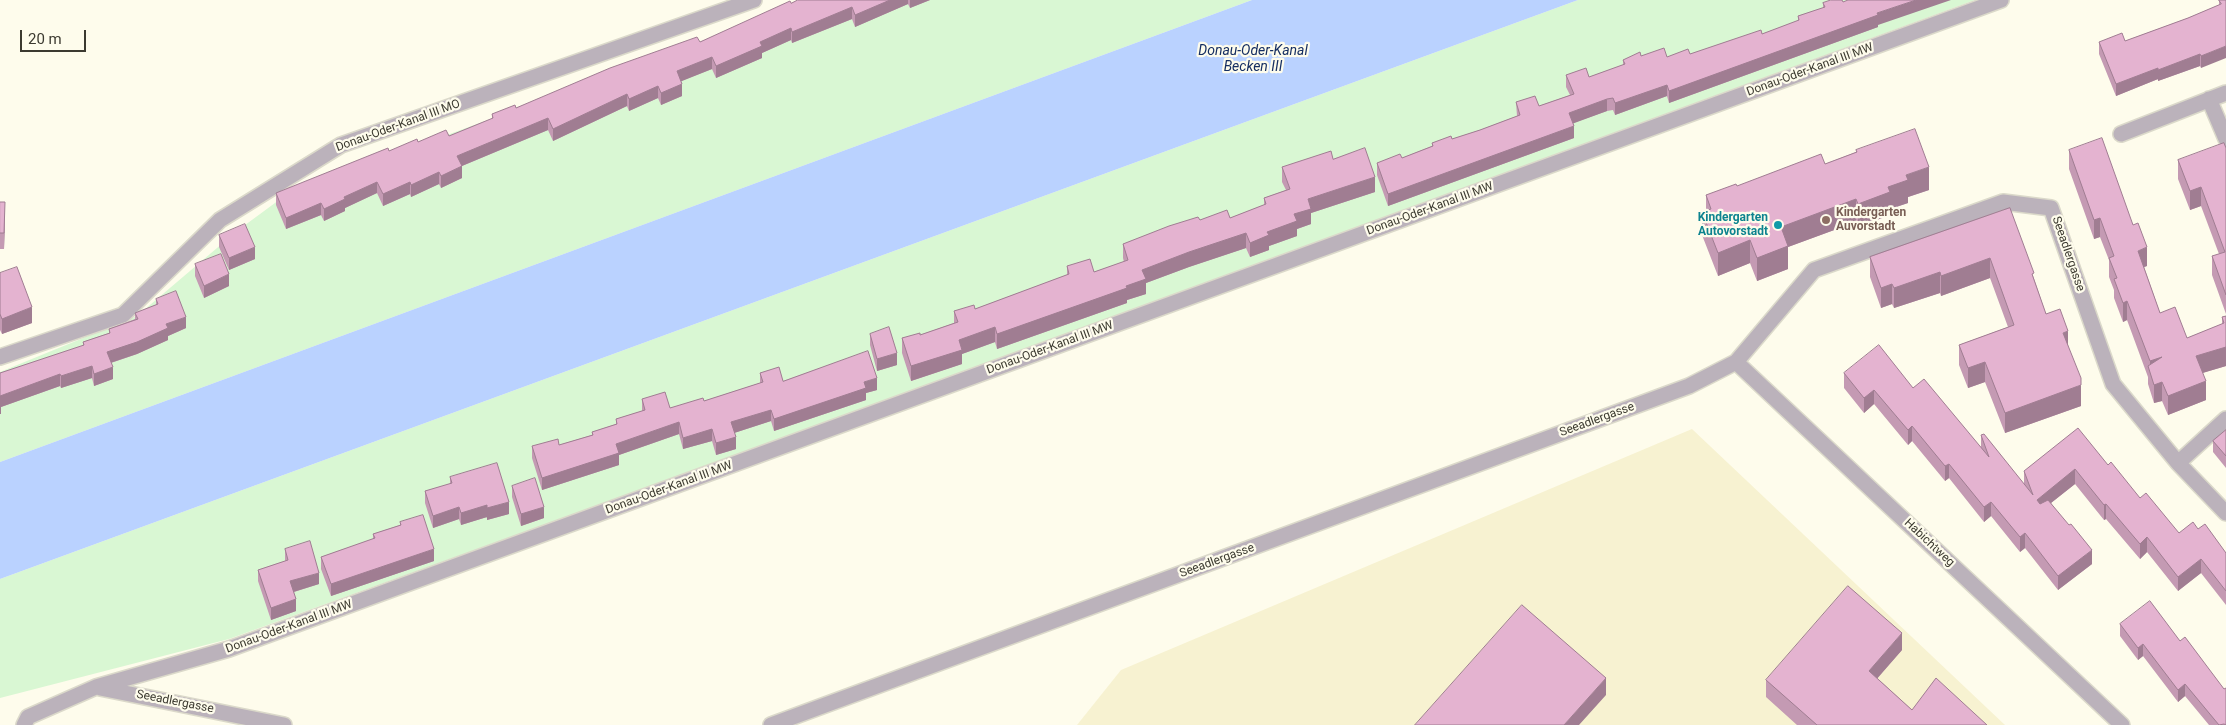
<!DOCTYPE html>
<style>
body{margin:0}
#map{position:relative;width:2226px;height:725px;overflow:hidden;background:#fefcec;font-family:Roboto,sans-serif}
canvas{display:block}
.scale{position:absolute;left:20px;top:30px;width:66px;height:22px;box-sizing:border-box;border:2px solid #3c3a30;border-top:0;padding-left:6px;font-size:15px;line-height:18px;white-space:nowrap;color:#3c3a30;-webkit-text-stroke:4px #fefcec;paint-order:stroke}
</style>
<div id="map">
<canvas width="2226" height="725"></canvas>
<div class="scale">20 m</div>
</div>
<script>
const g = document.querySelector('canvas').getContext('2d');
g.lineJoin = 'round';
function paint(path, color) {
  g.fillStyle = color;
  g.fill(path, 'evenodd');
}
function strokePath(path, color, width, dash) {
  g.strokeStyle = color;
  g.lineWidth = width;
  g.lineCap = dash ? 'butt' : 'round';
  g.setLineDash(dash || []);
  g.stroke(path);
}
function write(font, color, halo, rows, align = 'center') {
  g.font = font + ' Roboto,sans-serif';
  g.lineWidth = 4.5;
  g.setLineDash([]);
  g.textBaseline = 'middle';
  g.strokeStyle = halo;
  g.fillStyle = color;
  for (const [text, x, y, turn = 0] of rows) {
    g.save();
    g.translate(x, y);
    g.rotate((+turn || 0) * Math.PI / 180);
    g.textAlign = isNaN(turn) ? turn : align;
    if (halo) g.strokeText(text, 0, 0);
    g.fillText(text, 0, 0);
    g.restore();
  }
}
paint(new Path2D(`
 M1692,429L2005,725H1077L1121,670Z`), '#f7f2d1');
paint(new Path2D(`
 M814,0H1252L0,462V372L137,316L237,231L279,200L322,181Z
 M1578,0H1975L902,395L229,639L0,698V579Z`), '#d9f7d3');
paint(new Path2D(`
 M1252,0H1578L0,579V462Z`), '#bad2ff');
const minor = new Path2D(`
 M2209,99L2226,139
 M2121,134L2226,93
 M0,357L123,315L220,220L341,145L754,0
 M1736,362L2122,725
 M2178,463L2226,419
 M100,688L284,725
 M24,725L28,717L96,687L229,649L2001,0
 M771,725L1689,386L1736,362L1814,270L2003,202L2051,208L2113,384L2178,463L2226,513`);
strokePath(minor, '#dbd9ca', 18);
strokePath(minor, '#bbb2bb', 15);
paint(new Path2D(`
 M804,0H930L910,8L908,4L855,27L852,19L792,43L791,40L762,53V58L716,78L712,69L681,81L682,96L661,105L658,98L629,111L627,106L553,141L548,130L462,166V178L441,188L439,184L411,197L410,194L383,206L377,193L345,208V211L324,221L321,215L286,229L276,205V193L389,151L418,142L449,136L492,119V114L516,108L700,42L791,3Z
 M2219,0H2226L2201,68L2200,66L2158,81V79L2116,96L2099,54V42L2125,41L2188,18L2219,5Z
 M1843,2L1878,25V27L1669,103L1667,96L1615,115L1613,110L1607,111L1573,123L1574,138L1388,206L1377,175V163L1402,158L1432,146V143L1452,139L1480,130L1517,116L1516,102L1539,106L1570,95L1566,87V75L1589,77L1623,65V60L1641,56L1667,57L1690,54L1762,34L1798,21V16L1823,8V3Z
 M2226,148V314L2212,275V256L2219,254L2201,206L2190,210L2178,179V160Z
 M1856,150L1929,190L1908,197V203L1890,209V215L1858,227L1856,222L1788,247V269L1757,281L1750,263L1718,276L1702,235V212L1706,211V195L1737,186L1825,164L1856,152Z
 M2069,150L2147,266L2144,267L2160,313L2187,338L2222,324V317L2226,316V366L2202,373L2206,400L2168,415L2162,401L2154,403L2148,384V377L2127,320L2123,322L2114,298V290L2109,277V260L2100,237L2094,239L2069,169Z
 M1333,159L1375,192L1311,213V224L1297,229V236L1269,246V250L1250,257L1246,248L1189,267L1146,283V294L1127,300V303L997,349L995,342L962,354V364L911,381L902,353V338L920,335L954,323V311L975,309L1067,275V266L1094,272L1124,262L1123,258V244L1200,220L1230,218L1264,205V198L1286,190L1282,182V167Z
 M0,202L5,218L4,249H0Z
 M2010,208L2046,314L2068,345L2081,406L2005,433L1985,382L1968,388L1959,365V345L2008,327L1990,278L1941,296L1940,293L1894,308L1892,304L1881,308L1870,277V257Z
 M219,235L255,259L229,270L219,247Z
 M195,264L229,286L204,298L195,276Z
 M0,273L32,323L2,334L0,330Z
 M156,299L186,328L168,336V340L137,354L111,363L113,379L94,386L92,378L61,388L60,386L1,407V414L0,373L83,346V342L109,333V329L135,319V313L156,305Z
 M870,334L897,365L877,371L870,345Z
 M760,373L783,381L877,390L866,393V400L774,431L771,421L734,433L736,449L716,455L712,441L683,449L679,434L619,455V465L542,490L532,458V446L559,445L592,435V432L616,424V419L642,411V399L670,408L704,401L760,383Z
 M1844,373L1913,388L1981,447V435L2024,484V471L2108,465L2140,498L2179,533L2198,529L2226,553V605L2201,573L2178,591L2147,552L2140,559L2106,519L2104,520L2075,484L2051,503L2092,564L2058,590L2025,548L2020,552L1991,516L1984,522L1949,478L1945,481L1912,441L1908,445L1874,404L1864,413L1844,388Z
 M2226,430V468L2213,452V441Z
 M450,477L509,514L487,520V517L461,525L459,519L433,528L425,503V491L450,484Z
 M512,486L544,518L521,526L512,497Z
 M400,522L434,561L331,596L321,569V557L373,539V534L400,525Z
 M285,549L319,584L294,592L296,611L271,620L258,581V570L285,561Z
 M2120,624L2180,641L2224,689L2226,725H2209L2185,696L2178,702L2143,656L2138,660L2120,636Z
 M1902,650L1877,678L1912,710L1987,725H1797L1766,697V680Z`), '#c49ab3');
paint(new Path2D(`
 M890,0H908V4L855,27V15Z
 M910,0H930L910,8Z
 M1916,0H1951L1878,25V27L1669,103V91L1877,13Z
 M852,7V19L792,43V32Z
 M791,28V40L762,53V58L716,78V66L760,42Z
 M2226,46V58L2201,68V56Z
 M2200,54V66L2158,81V70Z
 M712,57V69L677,83V71Z
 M2158,68V79L2116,96V84Z
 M682,84V96L661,105V93Z
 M1667,85V96L1615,115V103Z
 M658,86V98L629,111V99Z
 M627,94V106L553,141V129Z
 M1607,99V111L1569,125V113Z
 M548,118V130L457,168V156Z
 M1574,126V138L1388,206V194Z
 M462,166V178L441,188V176Z
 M1929,167V190L1908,197V203L1890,209V215L1858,227V204L1888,187L1906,175Z
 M439,172V184L411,197V185Z
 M1375,177V192L1311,213V224L1297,229V236L1269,246V250L1250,257V243L1267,232L1308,199Z
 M377,182V193L345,208V211L324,221V209L344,197Z
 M410,182V194L383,206V194Z
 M2201,187V206L2190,210V191Z
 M1856,199V222L1788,247V269L1757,281V258L1781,227Z
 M5,202V218L4,249V233Z
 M321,203V215L286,229V218Z
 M2100,218V237L2094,239V220Z
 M1246,233V248L1189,267L1146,283V294L1127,300V303L997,349V334L1126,286L1142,270L1189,252Z
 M1750,240V263L1718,276V253Z
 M255,247V259L229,270V258Z
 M2147,247V266L2138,269V251Z
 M1990,258V278L1941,296V276Z
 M1940,272V293L1894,308V288Z
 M229,274V286L204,298V286Z
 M1892,284V304L1881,308V288Z
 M2127,301V320L2123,322V303Z
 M32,307V323L2,334V319Z
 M186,317V328L168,336V340L137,354L107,364V352L166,324Z
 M995,327V342L962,354V364L911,381V366L959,340Z
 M2068,331V352L2063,333Z
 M2226,347V366L2196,375V356Z
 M897,353V365L877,371V359Z
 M2162,357L2150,370V361Z
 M1985,362V382L1968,388V368Z
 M92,366V378L61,388V376Z
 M113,367V379L94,386V374Z
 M60,374V386L1,407V414H0V396Z
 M877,378V390L866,393V400L774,431V419L864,382Z
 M2206,381V400L2168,415V396Z
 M2162,382V401L2154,403V385Z
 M2081,385V406L2005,433V413Z
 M1874,390V404L1864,413V398Z
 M771,410V421L731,434V422Z
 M679,422V434L619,455V465L542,490V478L616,444Z
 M1912,426V441L1908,445V430Z
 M712,429V441L683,449V438Z
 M736,437V449L716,455V443Z
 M1949,464V478L1945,481V466Z
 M2075,469V484L2037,514V500Z
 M509,502V514L487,520V508Z
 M1991,502V516L1984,522V507Z
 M2106,504V519L2104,520V505Z
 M487,505V517L461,525V513Z
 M459,507V519L433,528V516Z
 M544,507V518L521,526V514Z
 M2025,533V548L2020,552V537Z
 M2147,537V552L2140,559V544Z
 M434,549V561L331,596V584Z
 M2092,550V564L2058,590V576Z
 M2201,559V573L2178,591V577Z
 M319,573V584L290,593V581Z
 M296,599V611L271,620V608Z
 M1902,633V650L1869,688V671Z
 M2143,644V656L2138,660V648Z
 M1606,678V695L1579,725H1564Z
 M2185,684V696L2178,702V690Z`), '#a07d92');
const building = new Path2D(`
 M798,0H890L855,15L852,7L792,32L791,28L760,42L762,46L716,66L712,57L677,71L682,84L661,93L658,86L629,99L627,94L553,129L548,118L457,156L462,166L441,176L439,172L411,185L410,182L383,194L377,182L344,197L345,199L324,209L321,203L286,218L276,193L388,148L389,151L417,139L418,142L446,130L449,136L493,118L492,114L515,105L516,108L610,68L697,37L700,42L790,1L791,3Z
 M1831,0H1842L1843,2L1848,0H1916L1877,13L1878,15L1669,91L1667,85L1615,103L1613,98L1607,99L1569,113L1574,126L1388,194L1377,163L1400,154L1402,158L1433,146L1432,143L1451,136L1452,139L1480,130L1520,115L1516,102L1535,96L1539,106L1574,94L1566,75L1586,68L1589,77L1625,64L1623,60L1640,52L1641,56L1664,48L1667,57L1688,49L1690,54L1761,30L1762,34L1799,20L1798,16L1825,7L1823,3Z
 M2219,0H2226V46L2201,56L2200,54L2158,70V68L2116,84L2099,42L2122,33L2125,41L2188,18L2221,4Z
 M1915,129L1929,167L1906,175L1908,180L1888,187L1890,192L1858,204L1856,199L1781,227L1788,246L1757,258L1750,240L1718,253L1702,212L1711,209L1706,195L1736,184L1737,186L1821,154L1825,164L1857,152L1856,150Z
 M2102,138L2133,225L2138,223L2147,247L2138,251L2160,313L2175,307L2187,338L2224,323L2222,317L2226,316V347L2196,356L2206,381L2168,396L2162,382L2154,385L2148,366L2162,357L2150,361L2127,301L2123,303L2114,279L2117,278L2109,258L2114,256L2100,218L2094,220L2069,150Z
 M2224,143L2226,148V295L2212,256L2225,252L2201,187L2190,191L2178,160Z
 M1365,148L1375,177L1308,199L1311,209L1294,214L1297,221L1267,232L1269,235L1250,243L1246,233L1189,252L1142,270L1146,279L1126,286L1127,288L997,334L995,327L959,340L962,350L911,366L902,338L920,333V335L958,322L954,311L974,305L975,309L1069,274L1067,266L1090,259L1094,272L1128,260L1123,244L1169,226L1198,217L1200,220L1227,210L1230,218L1266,204L1264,198L1290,189L1282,167L1331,151L1333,159Z
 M0,202H5L4,233H0Z
 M2010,208L2034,273L2032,274L2046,314L2060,309L2068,331L2063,333L2081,378V385L2005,413L1985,362L1968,368L1959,345L2014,325L1990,258L1941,276L1940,272L1894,288L1892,284L1881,288L1870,257Z
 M245,224L255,247L229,258L219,235Z
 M221,254L229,274L204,286L195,264Z
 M17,267L32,307L2,319L0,314V273Z
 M176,291L186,317L166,324L168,328L137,342L107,352L113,367L94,374L92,366L61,376L60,374L0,396V373L84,345L83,342L110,333L109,329L138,319L135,313L158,304L156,299Z
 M889,327L897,353L877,359L870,334Z
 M1879,345L1913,388L1924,379L1989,457L1981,435L1984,434L2033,495L2024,471L2078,428L2108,465L2111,462L2140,498L2146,493L2179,533L2193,522L2198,529L2205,524L2226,553V591L2201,559L2178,577L2147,537L2140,544L2106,504L2104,505L2075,469L2037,500L2040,504L2048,500L2069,525L2071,524L2092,550L2058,576L2025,533L2020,537L1991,502L1984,507L1949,464L1945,466L1912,426L1908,430L1874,390L1864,398L1844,373Z
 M868,351L877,378L864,382L866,388L774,419L771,410L731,422L736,437L716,443L712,429L683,438L679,422L616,444L619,453L542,478L532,446L558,439L559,445L593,435L592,432L617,424L616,419L645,410L642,399L665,392L670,408L703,398L704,401L763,382L760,373L779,367L783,381Z
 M2226,430V456L2213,441Z
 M497,463L509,502L487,508V505L461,513L459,507L433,516L425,491L452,483L450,477Z
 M535,478L544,507L521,514L512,486Z
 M423,515L434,549L331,584L321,557L375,538L373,534L401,525L400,522Z
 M310,541L319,573L290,581L296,599L271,608L258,570L288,560L285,549Z
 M1848,586L1902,633L1869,671L1912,710L1936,678L1987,725H1817L1766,680Z
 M2150,601L2180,641L2185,637L2224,689L2226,688V725L2224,724L2219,725L2185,684L2178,690L2143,644L2138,648L2120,624Z
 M1522,605L1606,678L1564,725H1415Z`);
paint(building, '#e4b3d0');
strokePath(building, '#a07d92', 1);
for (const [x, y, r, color] of [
 [1826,220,5,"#8d6e63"],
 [1778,225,5,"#0f9aa8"]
]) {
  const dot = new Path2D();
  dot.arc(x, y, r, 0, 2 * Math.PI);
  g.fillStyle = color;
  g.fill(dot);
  strokePath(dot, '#fefcec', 2);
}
write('12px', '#3c3a30', '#fefcec', [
 ["Donau-Oder-Kanal III MW",1810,70,-20],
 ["Donau-Oder-Kanal III MO",398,126,-20],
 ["Donau-Oder-Kanal III MW",1430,209,-20],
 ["Seeadlergasse",2068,254,71],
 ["Donau-Oder-Kanal III MW",1050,348,-20],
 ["Seeadlergasse",1597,420,-20],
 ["Donau-Oder-Kanal III MW",669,488,-20],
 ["Habichtweg",1929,543,43],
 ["Seeadlergasse",1217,561,-20],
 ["Donau-Oder-Kanal III MW",289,627,-20],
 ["Seeadlergasse",175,702,11]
]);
write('bold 12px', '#785e54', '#fefcec', [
 ["Kindergarten",1836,213],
 ["Auvorstadt",1836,227]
], 'left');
write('bold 12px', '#0d838f', '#fefcec', [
 ["Kindergarten",1768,218],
 ["Autovorstadt",1768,232]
], 'right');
write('italic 14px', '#152e62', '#fefcec', [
 ["Donau-Oder-Kanal",1253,51],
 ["Becken III",1253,67]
]);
</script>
